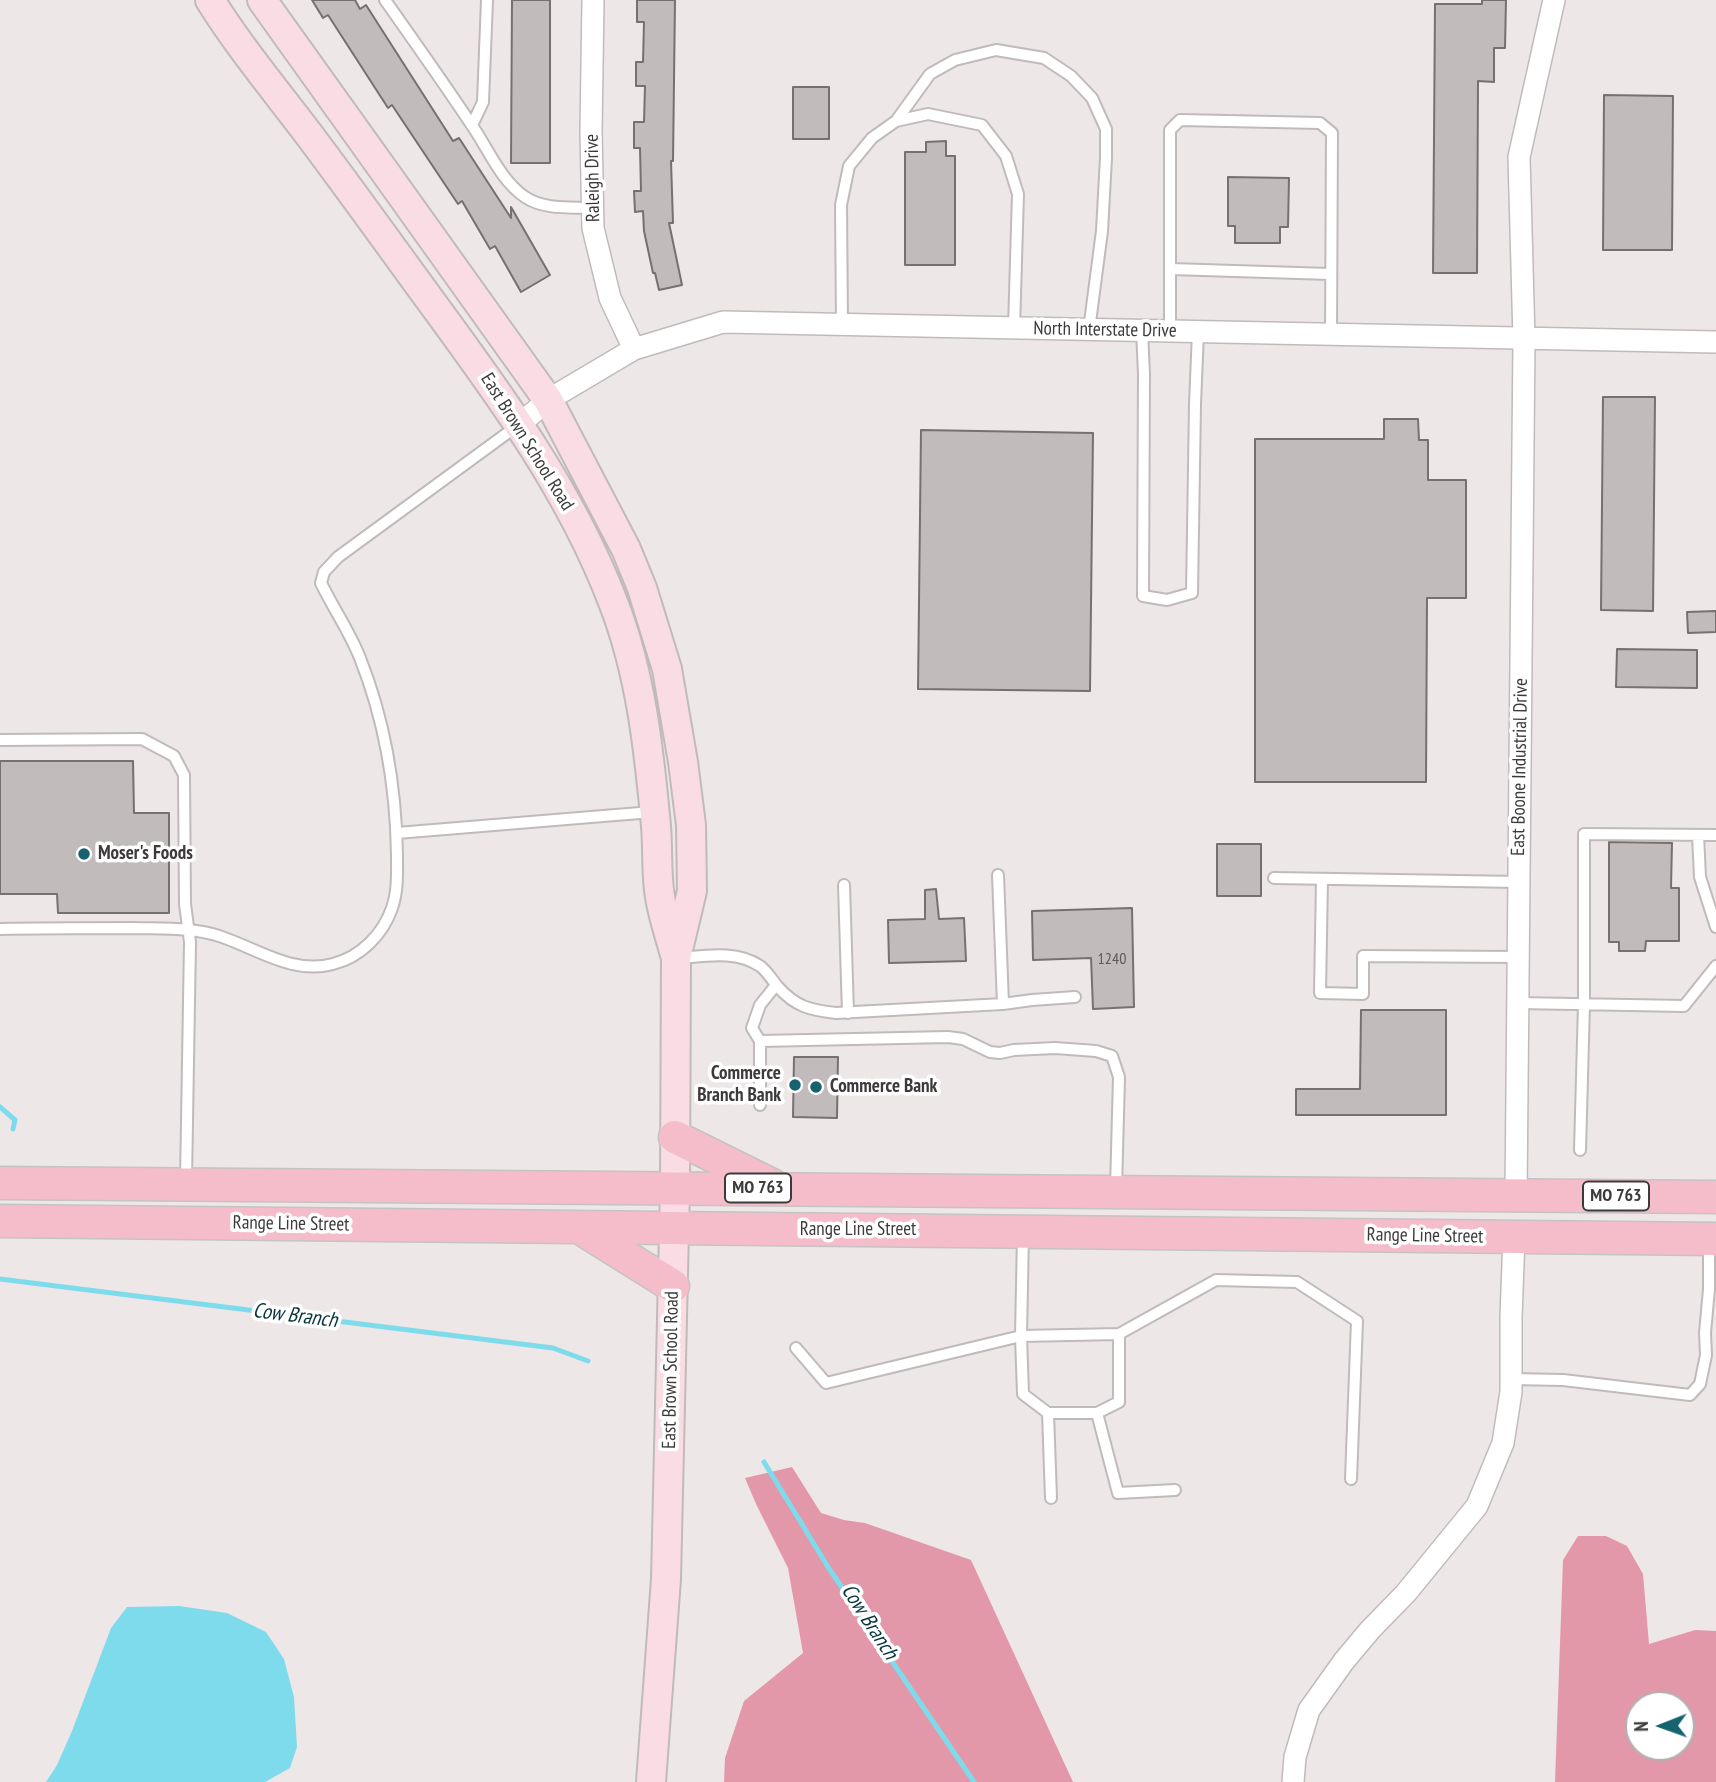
<!DOCTYPE html>
<style>
body{margin:0}
#map{position:relative;width:1716px;height:1782px;overflow:hidden;background:#eee7e8;font-family:"PT Sans Narrow",sans-serif}
canvas{display:block}
.north{position:absolute;left:1625px;top:1691px;width:70px;height:70px;box-sizing:border-box;background:#fff;border:2px solid #b1b0b0;border-radius:50%;rotate:269deg;font-size:19px;font-weight:700;line-height:28px;text-align:center;color:#3c3a3a}
.north::after{content:'';display:block;margin:auto;width:24px;height:32px;background:#16626e;clip-path:polygon(50% 0,100% 100%,50% 72%,0 100%)}
</style>
<div id="map">
<canvas width="1716" height="1782"></canvas>
<div class="north">N</div>
</div>
<script>
const g = document.querySelector('canvas').getContext('2d');
g.lineJoin = 'round';
function paint(path, color) {
  g.fillStyle = color;
  g.fill(path, 'evenodd');
}
function strokePath(path, color, width, dash) {
  g.strokeStyle = color;
  g.lineWidth = width;
  g.lineCap = dash ? 'butt' : 'round';
  g.setLineDash(dash || []);
  g.stroke(path);
}
function write(font, color, halo, rows, align = 'center') {
  g.font = font + ' "PT Sans Narrow",sans-serif';
  g.lineWidth = 7;
  g.setLineDash([]);
  g.textBaseline = 'middle';
  g.strokeStyle = halo;
  g.fillStyle = color;
  for (const [text, x, y, turn = 0] of rows) {
    g.save();
    g.translate(x, y);
    g.rotate((+turn || 0) * Math.PI / 180);
    g.textAlign = isNaN(turn) ? turn : align;
    if (halo) g.strokeText(text, 0, 0);
    g.fillText(text, 0, 0);
    g.restore();
  }
}
paint(new Path2D(`
 M792,1467L821,1513L844,1520L865,1523L971,1560L1073,1782H724L725,1758L744,1701L803,1653L788,1568L756,1504L745,1478Z
 M1578,1536H1606L1627,1546L1643,1574L1649,1644L1695,1630L1716,1631V1782H1555L1563,1560ZM1681,1705V1747H1639V1705Z`), '#e398a9');
paint(new Path2D(`
 M179,1606L227,1613L266,1632L284,1659L294,1697L297,1747L290,1768L265,1782H46L57,1765L72,1731L111,1628L127,1607Z`), '#7edbec');
strokePath(new Path2D(`
 M0,1107L15,1120L13,1129
 M0,1279L553,1348L588,1361
 M764,1462L828,1567L974,1782`), '#7edbec', 5);
const building = new Path2D(`
 M312,0H355L360,9L366,5L453,141L459,138L511,218V207L550,275L521,292L495,246L490,249L462,201L458,204L392,105L388,108L328,15L323,18Z
 M512,0H550V163H511Z
 M637,0H675L673,161H671L673,223H669L682,285L659,290L655,273H653L644,231L643,211L635,212L634,191H641L640,148H634V122H644L645,86H636V62H643L644,22H637Z
 M1482,0H1506L1505,48H1494V82L1478,81L1477,273H1433L1435,4H1482Z
 M793,87H829V139H793Z
 M1604,95L1673,96L1672,250H1603Z
 M946,141V156H955V265H905V152H926V142Z
 M1228,177L1289,178L1288,227H1280V243H1235V226H1228Z
 M1603,397H1655L1653,611L1601,610Z
 M1384,419H1418L1419,440H1428V480H1466V598H1427L1426,782H1255V439H1384Z
 M921,430L1093,433L1090,691L918,689Z
 M1716,611V632L1688,633L1687,612Z
 M1617,649L1697,650V688L1616,687Z
 M0,761H133L134,813H169V913H58L57,894H0Z
 M1609,842L1672,843L1671,888H1679V941H1646L1645,951H1619V942H1609Z
 M1217,844H1261V896H1217Z
 M936,889L939,919L964,918L966,961L889,963L888,920L925,919V890Z
 M1132,908L1134,1007L1093,1009L1091,958L1033,960L1032,911Z
 M1361,1010H1446V1115H1296V1089H1360Z
 M794,1057H838L837,1118L793,1117Z`);
paint(building, '#c2bbbc');
strokePath(building, '#767071', 2);
const lane = new Path2D(`
 M385,0C414,41 443,82 471,124C488,148 500,180 525,197C544,210 571,207 593,208
 M896,121L930,74L955,60L996,50L1044,58L1071,76L1092,98L1106,129V158L1102,231L1089,330
 M472,125L483,102L487,0
 M1171,269L1330,274
 M842,325L841,205L849,166L872,138L896,121L928,114L982,125L1006,156L1018,194L1014,328
 M1142,331L1144,374L1143,596L1167,600L1192,593L1195,404L1198,332
 M1170,332V130L1180,120L1320,123L1332,133L1331,335
 M0,740L142,739L174,756L184,775L185,904L190,942L186,1181
 M397,833L652,812
 M1698,835L1700,877L1716,927
 M998,875L1003,1004
 M1274,878L1519,882
 M1322,879L1320,993L1363,994V956L1518,957
 M844,885L848,1013
 M0,929C44,928 88,928 133,928C163,929 193,927 222,937C257,949 294,975 333,964C361,957 383,934 392,908C398,891 397,873 397,855C396,788 385,721 360,658C350,632 333,608 321,583L324,572L338,557L517,426
 M679,958C706,956 736,950 760,966C767,971 772,980 778,987C796,1007 810,1010 836,1013L1003,1004L1032,1000L1075,997
 M776,985L760,1005L752,1028L760,1041L948,1037L963,1039L990,1052L1000,1053L1014,1050L1055,1048L1096,1051L1112,1056L1119,1077L1116,1189
 M1518,1003L1684,1006L1716,966
 M760,1041V1105
 M1580,1150L1584,1004V834L1716,835
 M1119,1334V1402L1097,1413H1048L1023,1394L1021,1336L1119,1334L1216,1280L1297,1282L1357,1321L1351,1479
 M796,1348L826,1383L1021,1336L1023,1234
 M1511,1379L1563,1380L1690,1395L1700,1384L1706,1355L1705,1333L1709,1289V1241
 M1048,1413L1051,1498
 M1097,1413L1118,1493L1175,1490`);
const street = new Path2D(`
 M593,0L591,132L593,228L610,298L634,349
 M520,424L548,400L634,349L723,322L1716,342
 M1516,1195L1524,339L1519,157L1554,0
 M1293,1782L1295,1757L1309,1710L1344,1661L1370,1630L1406,1593L1477,1506L1503,1443L1511,1392V1317L1514,1237`);
const secondary = new Path2D(`
 M210,0C240,48 276,91 310,136C352,192 392,248 433,304C502,398 571,492 613,602C641,673 649,751 656,826C658,850 656,874 660,897C663,917 670,936 675,955
 M262,0L548,400L626,549L642,588L667,669L683,762L691,825L692,891L676,958L675,1188L666,1579L651,1782`);
const primary = new Path2D(`
 M675,1137L772,1185
 M0,1183L1716,1197
 M0,1221L1716,1239
 M580,1228L673,1286`);
strokePath(lane, '#c1babb', 14);
strokePath(street, '#c1babb', 24);
strokePath(secondary, '#c1babb', 32);
strokePath(primary, '#c4c4c4', 35);
strokePath(lane, '#fff', 10);
strokePath(street, '#fff', 21);
strokePath(secondary, '#fadde4', 28);
strokePath(primary, '#f5bcca', 32);
for (const [x, y, r, color] of [
 [84,854,7,"#16626e"],
 [795,1085,7,"#16626e"],
 [816,1087,7,"#16626e"]
]) {
  const dot = new Path2D();
  dot.arc(x, y, r, 0, 2 * Math.PI);
  g.fillStyle = color;
  g.fill(dot);
  strokePath(dot, '#fff', 2.5);
}
write('16px', '#5e5a5a', null, [
 ["1240",1112,959]
]);
for (const [x, y, w] of [
 [758,1188,66],
 [1616,1196,66]
]) {
  const box = new Path2D();
  box.roundRect(x - w / 2, y - 14.5, w, 29, 5);
  g.fillStyle = '#fff';
  g.fill(box);
  strokePath(box, '#3c3a3a', 2);
}
write('bold 18px', '#3c3a3a', null, [
 ["MO 763",758,1188],
 ["MO 763",1616,1196]
]);
write('19px', '#3c3a3a', '#fff', [
 ["Raleigh Drive",593,178,-91],
 ["North Interstate Drive",1105,330,1],
 ["East Brown School Road",527,442,58],
 ["East Boone Industrial Drive",1520,767,-89],
 ["Range Line Street",291,1224,1],
 ["Range Line Street",858,1230],
 ["Range Line Street",1425,1236,1],
 ["East Brown School Road",671,1370,-89]
]);
write('bold 19px', '#3c3a3a', '#fff', [
 ["Moser's Foods",98,854],
 ["Commerce",781,1074,"right"],
 ["Branch Bank",781,1096,"right"],
 ["Commerce Bank",830,1087]
], 'left');
write('italic 21px', '#06353c', '#fff', [
 ["Cow Branch",295,1316,7],
 ["Cow Branch",869,1622,57]
]);
</script>
